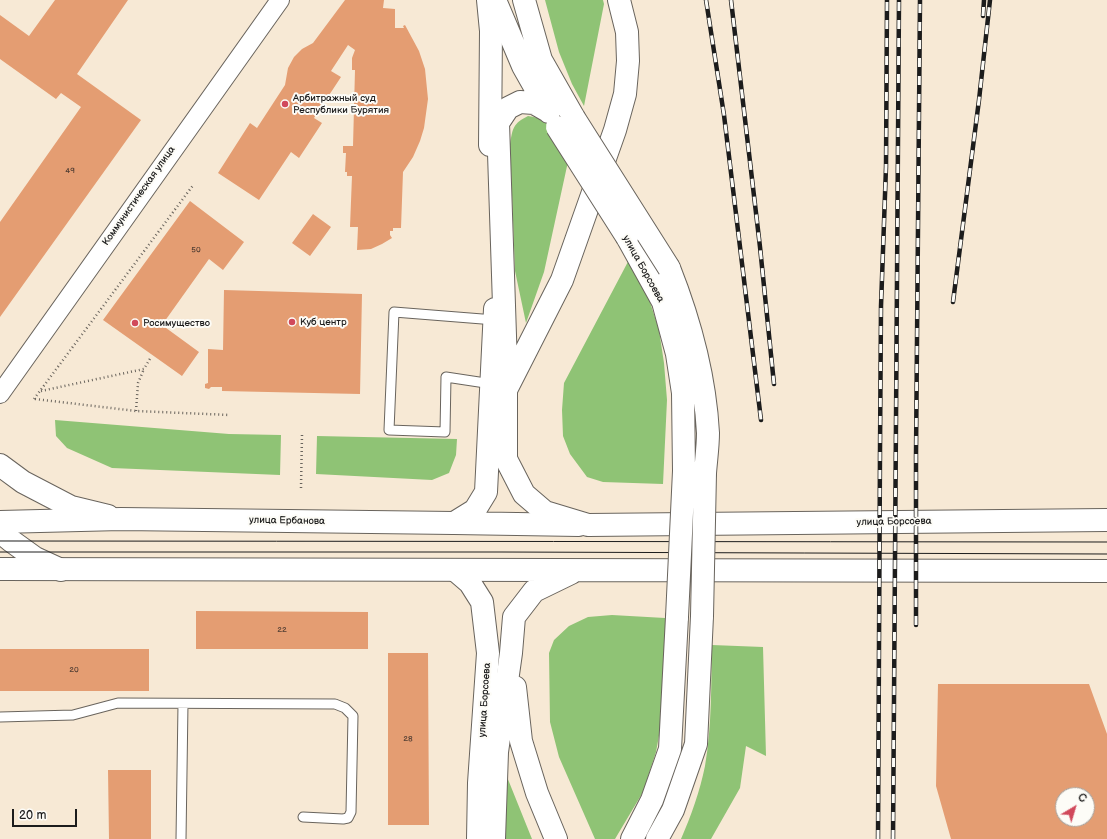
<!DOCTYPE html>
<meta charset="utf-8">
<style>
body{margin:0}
#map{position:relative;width:1107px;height:839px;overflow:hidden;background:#f7e9d5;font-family:"Balsamiq Sans",sans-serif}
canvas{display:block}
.north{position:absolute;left:1055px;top:787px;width:40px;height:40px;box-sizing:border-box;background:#fdfcf7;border:1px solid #a3a29f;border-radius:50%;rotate:38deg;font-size:11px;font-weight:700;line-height:16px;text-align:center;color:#1c1c1c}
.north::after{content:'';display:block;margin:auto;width:14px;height:18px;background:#d1495b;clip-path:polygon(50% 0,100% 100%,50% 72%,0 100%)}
.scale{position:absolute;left:12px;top:809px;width:65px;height:18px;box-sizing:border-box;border:2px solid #1c1c1c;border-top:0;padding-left:5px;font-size:12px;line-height:14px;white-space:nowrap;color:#1c1c1c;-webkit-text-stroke:3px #fdfcf7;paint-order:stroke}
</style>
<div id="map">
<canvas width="1107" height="839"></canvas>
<div class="north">С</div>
<div class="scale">20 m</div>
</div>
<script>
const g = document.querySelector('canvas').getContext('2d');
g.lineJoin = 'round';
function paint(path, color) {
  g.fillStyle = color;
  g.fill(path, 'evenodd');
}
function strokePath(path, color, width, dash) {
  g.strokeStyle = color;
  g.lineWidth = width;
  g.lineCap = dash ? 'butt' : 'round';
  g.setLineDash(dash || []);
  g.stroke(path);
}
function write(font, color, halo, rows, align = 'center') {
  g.font = font + ' "Balsamiq Sans",sans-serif';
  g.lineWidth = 4;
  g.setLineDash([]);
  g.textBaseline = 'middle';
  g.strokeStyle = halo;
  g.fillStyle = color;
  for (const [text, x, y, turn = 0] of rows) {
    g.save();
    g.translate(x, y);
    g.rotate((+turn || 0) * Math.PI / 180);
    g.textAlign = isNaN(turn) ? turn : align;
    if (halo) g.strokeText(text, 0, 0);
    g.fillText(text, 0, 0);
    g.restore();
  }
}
paint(new Path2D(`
 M545,0H603L604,4L584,106L572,84L559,52Z
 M528,116C553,119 558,138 569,157L544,272L526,323L515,271L510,144C513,127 513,124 528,116Z
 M631,256L650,302L659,330L664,363L667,400L663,484L603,482L587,477L570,454L563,436L562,410L564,383Z
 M55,420L229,434L281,435L280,475L112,468L67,448L56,436Z
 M317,436L457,439L456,455L449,473L432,480L316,474Z
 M612,615L665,618V703L656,752L643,792L615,839H595L559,757L550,722L549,653L554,640L569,626L588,617Z
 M712,645L763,647L766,756L746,746L740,788L711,839H681C691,816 700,791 705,766C712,726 711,685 712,645Z
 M497,752L532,839H497Z`), '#8fc375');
paint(new Path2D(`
 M55,0H128L77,74L141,120L0,317V222L81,107L61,93L56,99L0,59V15L29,36Z
 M345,0H384L383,8L395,9V28H404L403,26L405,25L419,51L425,69L428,99L424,128L420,141L413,157L403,172L401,228H393V231H390V235L392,238L382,244L371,249L357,250L358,227H350L352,176H347V172H345L346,153H343V146H353L355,70H352V58L355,50L348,45L331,71L341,77L314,118L322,123L299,158L291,152L259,200L218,173L250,123L257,128L285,85L288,68L294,57L302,49L313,43Z
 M190,201L244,242L223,270L209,259L162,325L199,352L182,376L103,320Z
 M313,214L331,227L310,256L292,243Z
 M224,290L362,294L360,394L222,391V387H211L209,389L205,388V384L208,383V349L223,350Z
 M196,611L368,612V649H196Z
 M0,649H149V691H0Z
 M388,653H428L429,825H388Z
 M938,684H1089L1107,734V839H951L936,786ZM1063,795H1087V819H1063Z
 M108,770H151V839H109Z`), '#e49d72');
const service = new Path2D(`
 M492,384L446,377L445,432L389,430L394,312L495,320
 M0,717L73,715L118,703L335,704L345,708L353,716L351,812L348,818L343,819L303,817
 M181,839L183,704`);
const minor = new Path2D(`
 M0,394L280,0`);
const secondary = new Path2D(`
 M488,0L491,31L490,145
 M0,465L23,482L71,507L108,516
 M454,523L475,510L486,492L495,309
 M454,523L579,525
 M0,532L10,540L35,558L61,570
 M456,571L470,583L482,602L488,653L479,783L478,839`);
const primary = new Path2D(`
 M495,0L523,66L549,112
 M524,0L541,60L574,118
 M548,111L534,103L520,102L508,108L498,123L506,366V459L524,494L545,512L588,525L1107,520
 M627,237L663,302L677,354L683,393L684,471
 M669,268C690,321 705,376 708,433C708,446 706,460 705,473
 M507,388L562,280L615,130L625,94L628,61L627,32L619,0
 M0,522L121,519L454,523
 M0,569L1107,571
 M515,687L521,741L537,793L556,839
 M494,839L497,752L511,653L514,617L534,591L571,573
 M632,839L652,800L670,749L677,617
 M657,839L673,810L696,744L702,616`);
strokePath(service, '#69645d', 11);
strokePath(minor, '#69645d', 20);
strokePath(secondary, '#69645d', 24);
strokePath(primary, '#69645d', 24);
strokePath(new Path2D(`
 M41,391L144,369L151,357
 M34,399L194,184
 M35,399L136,411L230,415
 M136,411L138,383L144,369
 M301,488L302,435`), '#69645d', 2.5, [1, 3]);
strokePath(service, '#fff', 9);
strokePath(minor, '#fff', 18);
strokePath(secondary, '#fff', 22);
strokePath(primary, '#fff', 22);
strokePath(new Path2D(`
 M0,541L1107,542
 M0,552H501L1107,554`), '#1c1c1c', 1);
const rail = new Path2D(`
 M706,0L724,115L761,420
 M731,0L760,247L774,384
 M983,16L984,0
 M953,302L979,100L990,0
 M916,625V455L920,0
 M878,839L880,451L881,306L886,167L887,0
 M893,839L899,0`);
strokePath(rail, '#1c1c1c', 4.5);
strokePath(rail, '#fdfcf7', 3, [9]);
const primaryBridge = new Path2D(`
 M574,118L669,268
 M557,127L627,237
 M702,616L705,473
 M677,617L684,471`);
strokePath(primaryBridge, '#69645d', 24, []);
strokePath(primaryBridge, '#fff', 22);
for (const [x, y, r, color] of [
 [285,104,4,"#d1495b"],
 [292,322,4,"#d1495b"],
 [135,323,4,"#d1495b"]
]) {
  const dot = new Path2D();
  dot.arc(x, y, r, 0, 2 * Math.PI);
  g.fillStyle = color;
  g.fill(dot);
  strokePath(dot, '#fdfcf7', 1.5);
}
write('8px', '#4e3c32', null, [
 ["49",70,171],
 ["50",196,250],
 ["22",282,630],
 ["20",74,670],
 ["28",408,739]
]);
write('10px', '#1c1c1c', '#fdfcf7', [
 ["Арбитражный суд",293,98],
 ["Республики Бурятия",293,110],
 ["Куб центр",300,322],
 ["Росимущество",143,323]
], 'left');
write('10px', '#1c1c1c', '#fdfcf7', [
 ["Коммунистическая улица",139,196,-55],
 ["улица Борсоева",643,269,61],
 ["улица Ербанова",287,521,1],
 ["улица Борсоева",894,522,-1],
 ["улица Борсоева",485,700,-86]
]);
</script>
